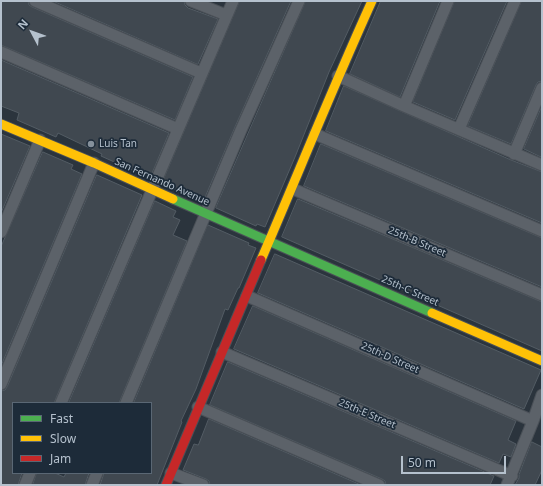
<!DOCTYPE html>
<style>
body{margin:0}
#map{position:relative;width:543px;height:486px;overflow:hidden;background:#2b343d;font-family:"Noto Sans",sans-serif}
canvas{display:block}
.frame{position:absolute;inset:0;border:2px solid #b5c1cd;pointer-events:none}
.legend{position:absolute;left:12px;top:402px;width:140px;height:72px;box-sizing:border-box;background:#1d2b39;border:1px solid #5a6774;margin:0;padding:5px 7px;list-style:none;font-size:12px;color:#b5c1cd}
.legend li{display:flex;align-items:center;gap:8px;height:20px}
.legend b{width:20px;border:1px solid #5a6774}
.north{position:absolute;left:12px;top:12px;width:40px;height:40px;-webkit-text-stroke:3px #1d2b39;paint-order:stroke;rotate:311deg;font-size:11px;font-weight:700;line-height:16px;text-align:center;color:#b5c1cd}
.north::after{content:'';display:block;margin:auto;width:14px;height:18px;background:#b5c1cd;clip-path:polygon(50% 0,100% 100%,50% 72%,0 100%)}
.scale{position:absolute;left:401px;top:456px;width:105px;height:18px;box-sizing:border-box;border:2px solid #b5c1cd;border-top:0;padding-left:5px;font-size:12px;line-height:14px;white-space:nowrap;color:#b5c1cd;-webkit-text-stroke:3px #1d2b39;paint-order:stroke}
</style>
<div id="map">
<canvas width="543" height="486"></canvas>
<div class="frame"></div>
<ul class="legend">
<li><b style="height:5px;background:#4caf50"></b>Fast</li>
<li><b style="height:5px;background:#ffc107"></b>Slow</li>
<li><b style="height:5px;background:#c62828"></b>Jam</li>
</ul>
<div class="north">N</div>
<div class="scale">50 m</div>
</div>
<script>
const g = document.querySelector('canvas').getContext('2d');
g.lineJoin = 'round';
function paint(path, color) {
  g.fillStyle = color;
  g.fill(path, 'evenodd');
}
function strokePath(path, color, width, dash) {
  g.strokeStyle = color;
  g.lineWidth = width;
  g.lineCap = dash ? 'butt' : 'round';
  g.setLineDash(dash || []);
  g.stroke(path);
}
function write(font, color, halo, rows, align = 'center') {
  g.font = font + ' "Noto Sans",sans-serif';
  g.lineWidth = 3.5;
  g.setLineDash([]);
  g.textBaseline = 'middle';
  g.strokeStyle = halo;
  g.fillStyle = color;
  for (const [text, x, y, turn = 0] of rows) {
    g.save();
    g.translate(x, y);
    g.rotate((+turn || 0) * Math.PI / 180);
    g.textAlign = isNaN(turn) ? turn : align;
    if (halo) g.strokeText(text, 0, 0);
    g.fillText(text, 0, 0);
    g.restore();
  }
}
const building = new Path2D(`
 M1,1H28L29,5L32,7L193,77L175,120L1,45Z
 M53,1H184L185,5L188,8L218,19L198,64Z
 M240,1H291L235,127L203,202L162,184Z
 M306,1H362L329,72L295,157L265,227L257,224L256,226L216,208Z
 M381,1H440L400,97L350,74Z
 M455,1H507L455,120L413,102Z
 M522,1H542V81L538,82L536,85L511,144L468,126Z
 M1,60L169,133L150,178L101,156L102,154L58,133L56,137L17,120L19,113L1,106Z
 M344,86L511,160L542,172V223L326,131Z
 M542,106V154L541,157L524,149Z
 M1,134L30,146L1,213Z
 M321,144L542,238V287L304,186Z
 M43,152L73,165L71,169L82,174L1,366V247Z
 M97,175L142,195L54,403H13V473H22L18,485H1V391L5,390L7,387Z
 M298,199L542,302V351L282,237Z
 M155,201L176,211L173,217L180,220L173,235L187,241L119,403H69Z
 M208,225L249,243L248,245L256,248L239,288H238L228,310L225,309L196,389L181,421L182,422L157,485H100L104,473H151V403H134Z
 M275,254L541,370L524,409L258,293Z
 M253,306L516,421L508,440L516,444L511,457L503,454L499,463L234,349Z
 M228,362L494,476L490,485H386L385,481L382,479L210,405Z
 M209,419L361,485H210L209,481L206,479L183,470L194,444L198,445Z
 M532,442L542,447V470L535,485H515L519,478V475Z
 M37,473H55L64,477L66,473H89L85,485H33Z`);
paint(building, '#404850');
strokePath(building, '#535c64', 1);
const street = new Path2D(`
 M35,1L201,73
 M191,1L226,15
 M1,52L178,129
 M338,76L404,106L542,165
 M404,106L448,1
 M459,129L515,1
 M315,134L542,231
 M514,154L542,88
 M293,189L542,295
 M1,232L40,140
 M247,296L533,421
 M222,352L512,476
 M1,384L94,163
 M61,403L233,1
 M126,403L241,130L299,1
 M198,407L379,485
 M171,473L203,485
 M25,485L30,473
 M92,485L97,473
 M507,485L533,421L542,395`);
const fast = new Path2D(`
 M173,199L432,313`);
const slow = new Path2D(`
 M1,124L94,163L173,199
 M261,260C298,174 333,87 372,1
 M432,313L542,361`);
const jam = new Path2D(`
 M166,485L261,260`);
strokePath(street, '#4a5057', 13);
strokePath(fast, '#4a5057', 11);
strokePath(slow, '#4a5057', 11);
strokePath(jam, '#4a5057', 11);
strokePath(street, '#5c6269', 11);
strokePath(fast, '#4caf50', 9);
strokePath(slow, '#ffc107', 9);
strokePath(jam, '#c62828', 9);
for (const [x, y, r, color] of [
 [91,144,4,"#85909b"]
]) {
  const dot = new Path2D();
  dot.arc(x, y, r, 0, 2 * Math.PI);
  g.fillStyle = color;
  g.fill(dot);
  strokePath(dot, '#1d2b39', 1.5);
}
write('10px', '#b5c1cd', '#1d2b39', [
 ["Luis Tan",99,144]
], 'left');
write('10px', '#b5c1cd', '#1d2b39', [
 ["San Fernando Avenue",162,182,24],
 ["25th-B Street",417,242,23],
 ["25th-C Street",410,291,24],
 ["25th-D Street",390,358,24],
 ["25th-E Street",367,414,23]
]);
</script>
